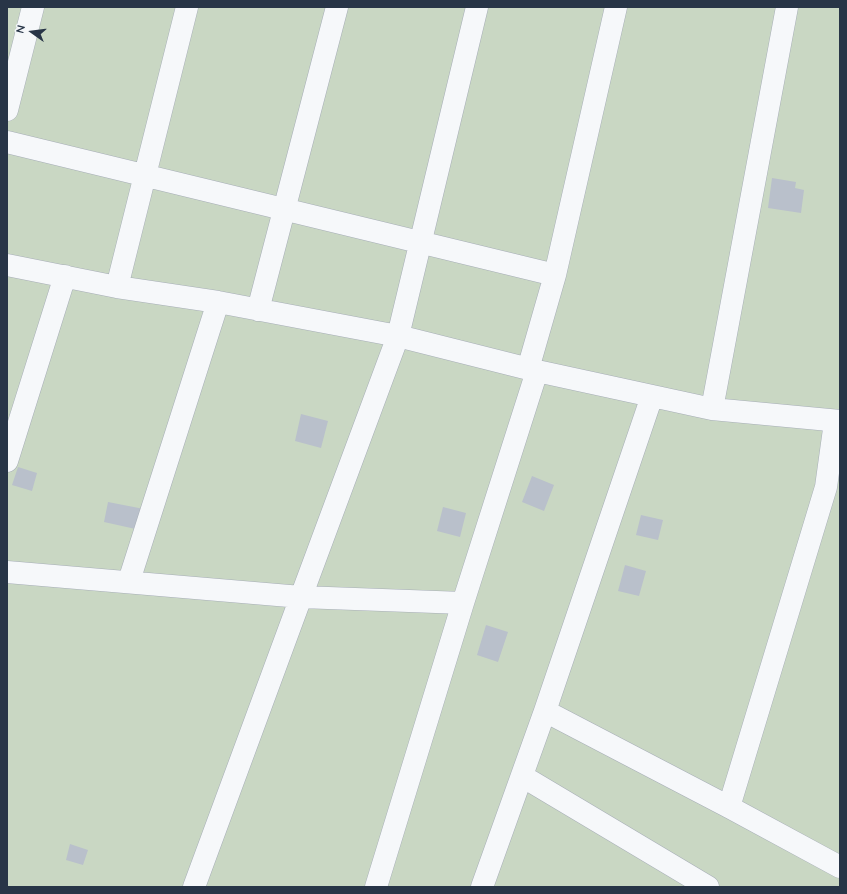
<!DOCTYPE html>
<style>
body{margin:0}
#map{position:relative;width:847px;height:894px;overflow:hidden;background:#e3e7ec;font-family:Quicksand,sans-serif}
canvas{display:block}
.frame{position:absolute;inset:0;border:8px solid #283547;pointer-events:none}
.north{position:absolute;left:12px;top:12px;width:40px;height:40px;-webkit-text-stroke:3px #f3f6f9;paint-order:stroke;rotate:284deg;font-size:11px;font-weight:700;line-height:16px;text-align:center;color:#283547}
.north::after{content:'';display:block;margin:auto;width:14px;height:18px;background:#283547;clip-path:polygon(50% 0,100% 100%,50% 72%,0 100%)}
</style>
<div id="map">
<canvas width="847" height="894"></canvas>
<div class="frame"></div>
<div class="north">N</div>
</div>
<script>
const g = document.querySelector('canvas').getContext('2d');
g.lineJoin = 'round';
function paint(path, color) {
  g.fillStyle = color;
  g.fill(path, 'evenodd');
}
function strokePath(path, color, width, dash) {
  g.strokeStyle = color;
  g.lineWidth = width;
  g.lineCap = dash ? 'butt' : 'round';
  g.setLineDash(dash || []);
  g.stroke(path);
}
paint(new Path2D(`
 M7,7H840V887H7Z`), '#c9d7c3');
paint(new Path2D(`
 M772,178L796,182L795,188L804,190L801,213L768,208Z
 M301,414L328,421L321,448L295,441Z
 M18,467L37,473L32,491L12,485Z
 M532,476L554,485L544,511L522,502Z
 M108,502L144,509L140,530L104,522Z
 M443,507L466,513L460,537L437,531Z
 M641,515L663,520L658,540L636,535Z
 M625,565L646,571L639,596L618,591Z
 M486,625L508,632L498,662L477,655Z
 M70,844L88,850L83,865L66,860Z`), '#b9c0cb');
const minor = new Path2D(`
 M7,110L33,7
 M7,142L555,275
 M7,265L117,287L218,302L398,336L537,371L712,409L840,421
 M117,287L187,7
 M258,310L337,7
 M528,369L555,275L616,7
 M712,409L787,7
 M7,461L65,276
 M7,572L301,597L463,603
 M129,581L218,302
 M545,711L729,807L840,867
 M522,776L708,887
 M729,807L826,487L835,422
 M194,887L301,597L398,336L477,7
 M376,887L463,603L537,371
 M482,887L545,711L652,396`);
strokePath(minor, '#a7aeb7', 23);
strokePath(minor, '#f6f8fa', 22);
</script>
